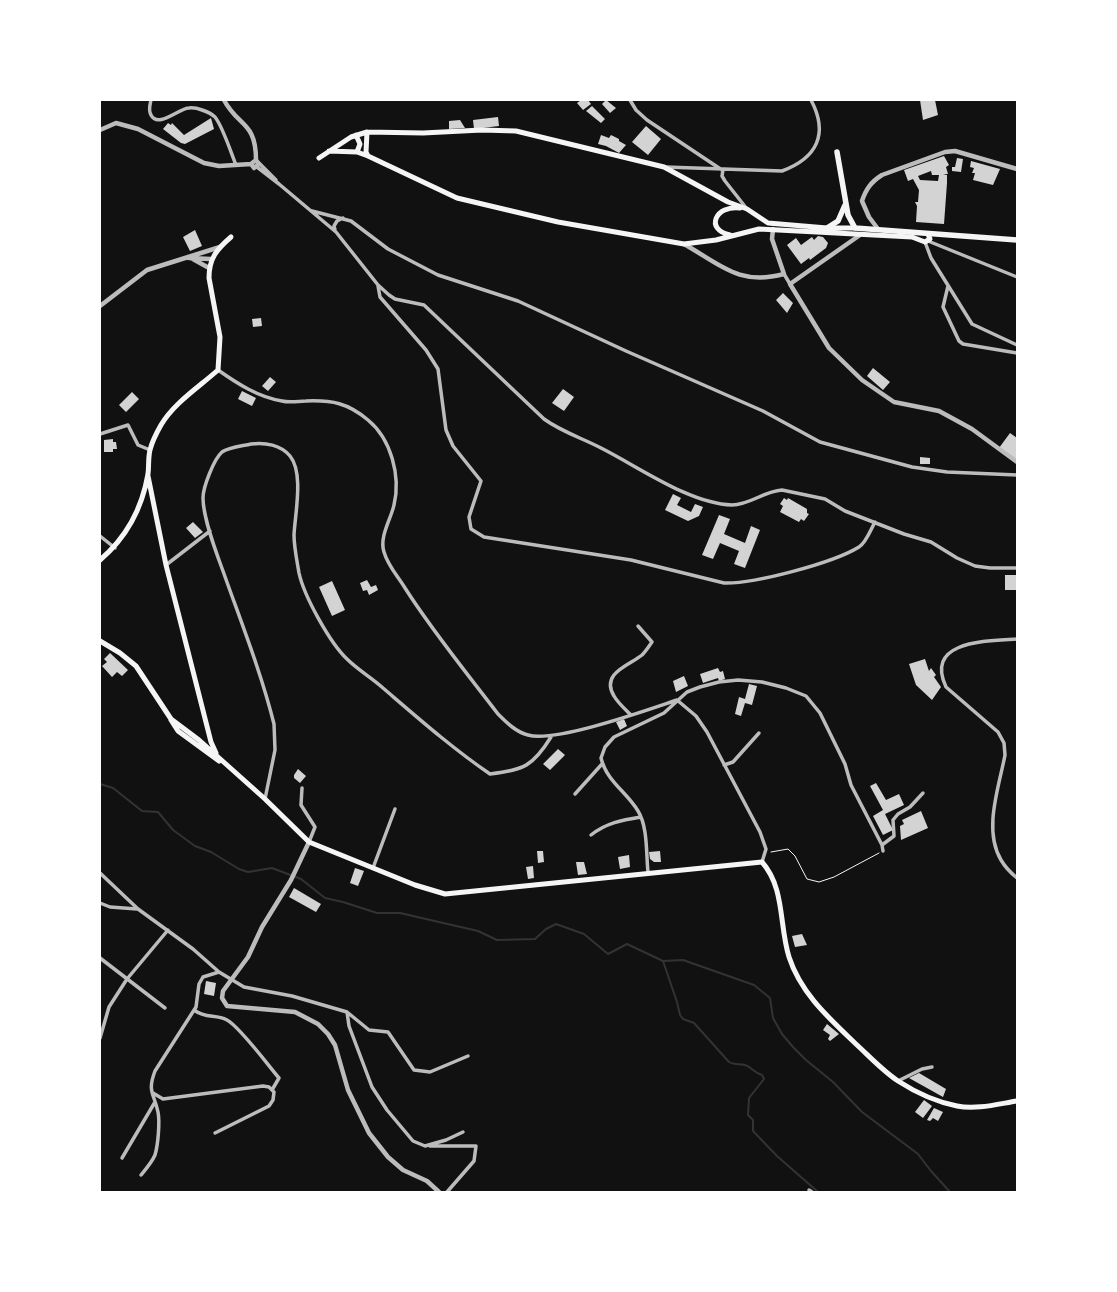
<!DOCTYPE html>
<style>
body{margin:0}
#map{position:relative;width:1117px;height:1292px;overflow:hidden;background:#111;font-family:"Asap Condensed",sans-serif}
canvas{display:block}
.frame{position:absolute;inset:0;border:101px solid #fff;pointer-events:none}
</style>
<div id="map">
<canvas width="1117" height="1292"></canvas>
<div class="frame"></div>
</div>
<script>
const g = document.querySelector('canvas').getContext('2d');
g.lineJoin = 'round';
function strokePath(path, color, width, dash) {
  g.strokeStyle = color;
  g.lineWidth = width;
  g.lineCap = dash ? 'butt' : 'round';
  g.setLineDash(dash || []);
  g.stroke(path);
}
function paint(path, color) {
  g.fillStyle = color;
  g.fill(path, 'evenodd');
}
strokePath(new Path2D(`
 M100,784L113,788L142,811L158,812L173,830L195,846L211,852L239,869L248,872L272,868L301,879L325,898L343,902L377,913H400L478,931L497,940L535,939L546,929L556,924L584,934L608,954L627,944L663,961L683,960L754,985L770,998L773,1018L782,1034L793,1047L806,1060L833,1082L862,1112L918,1154L931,1171L950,1192
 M663,961L677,1002L680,1015L683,1019L694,1023L729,1062C736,1066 738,1063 745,1065C752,1067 754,1073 762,1075L764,1079L749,1098L748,1115L753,1120V1131L777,1156L818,1192`), '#333', 2);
paint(new Path2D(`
 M581,100H588L591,104L583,110L577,103Z
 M606,100L616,108L610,113L602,104Z
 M920,100H935L938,115L923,120Z
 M592,106L605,119L601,123L586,111Z
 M498,117L499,126L474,129L473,120Z
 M211,118L214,129L185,144L181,143L163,129L168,123L171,125L172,123L184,135Z
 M460,120L465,128L449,129V121Z
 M646,126L661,139L648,155L632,142Z
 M601,135L609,138L611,135L619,139V141L626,145L619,153L606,146L598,144Z
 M944,156L949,165L946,167L948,174H943L947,175V183L944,224L916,222L917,206L915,202H918L919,190L913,179L908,181L904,170ZM931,171L932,175H939L938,181L920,180L918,176Z
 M957,158L963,159L961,172L952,171V167H955Z
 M971,161L1000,169L993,185L973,180L975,173H972L974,168L970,167Z
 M195,230L202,246L190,251L183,237Z
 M818,236L823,237L828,243L826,248L810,260L809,258L801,264L787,245L796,238L801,245L812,237L814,240Z
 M783,293L793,303L787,313L776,300Z
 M261,318L262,326L253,327L252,319Z
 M873,368L890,382L883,390L867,376Z
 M270,377L276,382L268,391L262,386Z
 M563,389L574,397L564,411L552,403Z
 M242,391L256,398L252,406L238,399Z
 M132,392L139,399L126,412L119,405Z
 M1010,433L1017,438V461L999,448Z
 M113,439V442H116L117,449H113V452H104V440Z
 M920,457L930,458V464H920Z
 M673,494L681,498L677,505L691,512L695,504L703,507L699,516L688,521L665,510Z
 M784,498L787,500L788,498L807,509V513L809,514L804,521L801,519L799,522L780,512L783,506L780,504Z
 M719,515L730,519L724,534L745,543L751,526L760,530L745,568L734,564L739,551L720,543L713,559L702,555Z
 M193,522L203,532L195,538L186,528Z
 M1005,575H1017V590H1005Z
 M367,580L371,587L376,585L378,590L369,595L367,590L363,591L360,583Z
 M332,581L345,610L332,616L319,587Z
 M110,653L128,670L122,676L117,672L112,677L102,666L107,662L104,659Z
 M925,659L929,671L931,668L936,675L934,677L941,687L932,700L916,685L909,664Z
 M718,668L720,672L723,671L725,679L719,681L718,678L703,683L700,674Z
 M684,676L688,686L676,692L673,681Z
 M749,684L757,686L752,705L745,703L741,716L735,714L739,697L745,699Z
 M624,719L627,726L620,730L616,722Z
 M558,749L565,755L550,770L543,764Z
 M298,769L306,776L300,783L294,778V775Z
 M876,783L886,800L899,794L904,805L885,814L893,830L883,835L873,816L883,810L870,786Z
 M921,811L928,828L901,840L900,826L904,824L902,820Z
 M537,851H543L544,862L538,863Z
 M660,851L661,862H654L650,859L649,852Z
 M629,855L630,867L620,869L618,857Z
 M576,862H584L587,874L578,875Z
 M533,866L534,878L528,879L526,867Z
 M355,868L364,871L358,886L350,883Z
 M294,888L321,904L316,912L289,897Z
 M802,934L807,945L795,947L792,936Z
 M206,981L216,983L214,996L204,994Z
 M827,1024L839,1034L830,1041L828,1039L830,1035L823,1030Z
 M919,1073L946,1089L943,1097L909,1078Z
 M924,1100L932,1106L923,1118L915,1112Z
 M934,1108L943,1112L938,1121L933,1118L930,1121L927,1120Z`), '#d3d3d3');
strokePath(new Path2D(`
 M771,852L788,849L795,856L807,879L819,882L834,877L879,853`), '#f5f5f5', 1);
strokePath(new Path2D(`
 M151,100C150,105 148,110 151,115C158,129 179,108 189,108C196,107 210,112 215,117C223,127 231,153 236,165
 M630,100L636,110L647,120L722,170
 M259,163L276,180
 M257,167L279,184L336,232L378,285L389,295L395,299L424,305L544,419C562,432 582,438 601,448C639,467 690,504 732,505C750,505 764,491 782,490L825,499L845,511L904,534L931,542L957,558L975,566L990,568H1017
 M665,167L782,171C817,158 829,134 811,100
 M723,170L722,176L725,181L747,209
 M312,211L351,221L388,249L438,275L518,301L626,351L763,411L820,442L912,467L947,472L1017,475
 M335,230L334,226L337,221L343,218
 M928,241L1017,277
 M925,242L931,258L972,324L1017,345
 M784,274L790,284
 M378,286L380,297L426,350L438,369L446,430L453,446L481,481L469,517L471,529L484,537L631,560L724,583C754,584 833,563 859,547C866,543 871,529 875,522
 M948,286L943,307L959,341L963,344L1017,353
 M218,370C238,384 258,397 282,401C290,403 299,401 306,401C332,400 348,403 368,420C391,439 401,476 394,505C391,519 379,537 384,552C388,566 397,575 405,588C433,632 466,672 498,714C507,723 516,732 528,735C555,743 647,710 677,700L696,716L707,732L760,832L766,849L762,862
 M100,434L128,425L138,445L150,450
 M100,536L115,548
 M166,565L210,531
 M1017,639C988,641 924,640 946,687L998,732L1004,743L1005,755C999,787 983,830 1001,860C1005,867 1011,873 1017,878
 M631,715C625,709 618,703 614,696C600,673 630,665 642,655C646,651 649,646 652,642L638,626
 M724,765L733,762L759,733
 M302,788L301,805L315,827L309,842
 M575,794L602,764
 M265,799L275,750L274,724C261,672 241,622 223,571C216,552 203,518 203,498C203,487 214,459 222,452C229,447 243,446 251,444C265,442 281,445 290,456C304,473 295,514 294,535C294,547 297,561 299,573C304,596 330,643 347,659C358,670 372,678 383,688C418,718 452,748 490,774C524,770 533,766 551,737
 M591,835C606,823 622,820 641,817
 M882,845L894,836L893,820L898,814L910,807L923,793
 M373,868L395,809
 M648,872C646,854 648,827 638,811C626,791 607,782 601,758L605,747L614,737L664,713L687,692L700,687L719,682L738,680L762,682L786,688L806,696L820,713L845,764L851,785L882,845L883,851
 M100,873L138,909L193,949L219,972L244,987L292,996L347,1012L369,1030L388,1032L414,1070L430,1072L468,1056
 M100,903L110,907L137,909
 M100,958L165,1008
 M194,1010C206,1019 215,1014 227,1020C239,1026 268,1065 279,1078L272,1090
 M347,1012L349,1026L372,1087L387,1110L413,1141L425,1146L446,1140L463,1132
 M100,1038L109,1007L127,979L168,930
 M898,1081L922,1069L932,1067
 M153,1093L163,1099L263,1086L269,1087L274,1092L273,1100L269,1106L215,1133
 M430,1146H476L474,1161L447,1192
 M122,1158L155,1102
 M141,1175C146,1169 152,1162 155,1155C158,1145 160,1122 158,1112C154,1093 147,1092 155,1071L196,1007L199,984L203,977L219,972
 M809,1190L812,1192`), '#bcbcbc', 3.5);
strokePath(new Path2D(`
 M224,100C238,127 256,121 256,160
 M100,130L116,123L138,129L204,163L219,166L251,164L254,168L259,164L256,160L251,164
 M878,229L869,217L862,201C866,189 871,182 882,175L945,152L955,151L1017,169
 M860,235L790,284L829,348L862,380L894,402L939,411L972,429L1017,462
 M684,244C721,265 739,286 784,274L772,239L773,229
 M189,258L211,259
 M191,258L209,268
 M100,306L147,270L220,247
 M309,842L291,880L262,927L248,957L223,991L222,998L227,1006L295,1012L318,1024L328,1034L335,1045L348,1090L369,1133L388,1157L403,1170L427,1181L439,1192`), '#bcbcbc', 4.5);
strokePath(new Path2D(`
 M367,132L366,152L368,156
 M356,135L360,144L357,152
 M329,151L357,152L368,156L457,198L558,222L684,244L716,240L759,229L912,237L925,242L930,239L928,234
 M319,158L351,137L367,132L423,133L482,130L516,131L664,167L728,202L747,209L768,223L827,228H855
 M730,235C704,229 716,205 740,208
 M148,476L166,565L211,742L216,753
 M100,560C127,537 142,509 148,474C149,467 148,458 150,450C152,442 157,432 161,425C174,403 199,387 218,370L220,337L209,278C209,258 217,249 231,237
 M100,641L120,653L136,666L171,719L199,740L265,799L309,842L415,885L445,894L762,862C785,888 779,925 789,957C801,994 830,1019 857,1045C870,1057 883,1071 898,1081C915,1092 937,1102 957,1106C976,1110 998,1104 1017,1101
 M171,720L178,731L219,761`), '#f5f5f5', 5);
strokePath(new Path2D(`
 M837,152L848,215L855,228L1017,240
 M827,228L838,221L845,205`), '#f5f5f5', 5.5);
</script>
